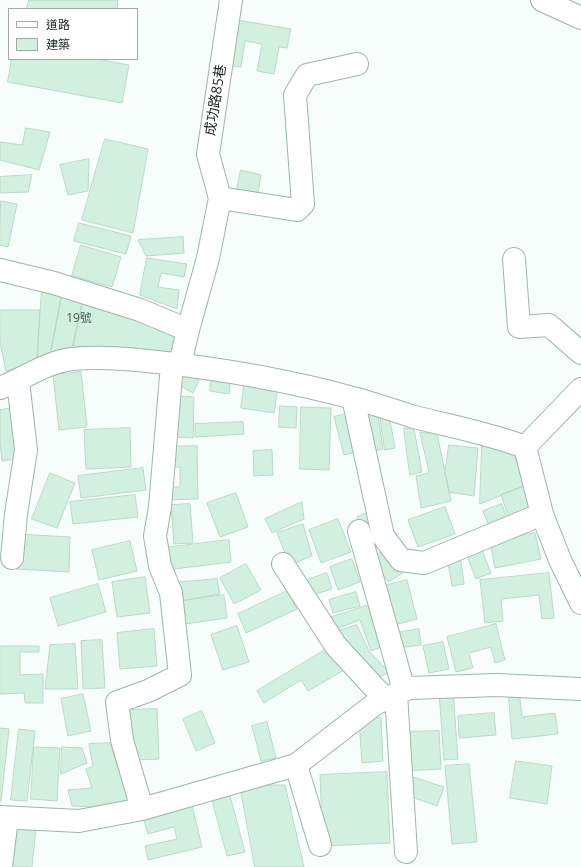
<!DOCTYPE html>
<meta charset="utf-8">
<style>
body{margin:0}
#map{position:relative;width:581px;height:867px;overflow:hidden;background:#f7fdfa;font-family:"Open Sans","Noto Sans TC",sans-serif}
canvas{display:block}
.legend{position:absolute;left:8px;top:8px;width:130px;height:52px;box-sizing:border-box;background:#fff;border:1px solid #a4a8a6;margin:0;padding:5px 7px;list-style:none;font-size:12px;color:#1b2620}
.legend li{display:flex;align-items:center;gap:8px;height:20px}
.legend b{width:20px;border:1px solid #a4a8a6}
</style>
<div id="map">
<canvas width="581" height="867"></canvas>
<ul class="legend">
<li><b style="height:5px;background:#fff"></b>道路</li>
<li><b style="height:11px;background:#d2f0df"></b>建築</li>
</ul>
</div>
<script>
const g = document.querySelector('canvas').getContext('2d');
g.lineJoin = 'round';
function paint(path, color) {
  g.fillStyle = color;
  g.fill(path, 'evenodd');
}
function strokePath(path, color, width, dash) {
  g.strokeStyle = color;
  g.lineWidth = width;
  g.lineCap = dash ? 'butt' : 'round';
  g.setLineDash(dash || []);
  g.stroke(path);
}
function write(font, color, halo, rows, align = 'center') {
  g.font = font + ' "Open Sans","Noto Sans TC",sans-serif';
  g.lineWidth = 3;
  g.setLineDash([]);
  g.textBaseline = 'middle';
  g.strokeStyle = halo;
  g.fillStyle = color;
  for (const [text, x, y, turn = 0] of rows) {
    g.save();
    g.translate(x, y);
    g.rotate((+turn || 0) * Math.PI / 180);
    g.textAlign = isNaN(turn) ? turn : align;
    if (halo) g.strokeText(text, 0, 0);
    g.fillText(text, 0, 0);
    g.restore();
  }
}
const building = new Path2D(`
 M29,0H118L117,9H27Z
 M225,18L291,29L287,48L279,47L274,74L257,71L262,44L245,41L241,67L227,65Z
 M12,59H97L129,65L122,103L8,82Z
 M26,128L50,132L39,170L0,160V142L22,145Z
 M105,139L148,149L133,233L82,220Z
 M89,159L88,191L68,195L60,165Z
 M241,170L261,175L258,193L237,189Z
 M32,175L28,192L0,193V177Z
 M1,201L17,204L8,247L0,245Z
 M79,223L131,236L126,254L74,241Z
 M183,237L184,253L146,256L138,240Z
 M81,245L121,257L112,287L72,276Z
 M147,258L187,264L184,277L161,273L158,287L179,290L177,309L140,295Z
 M42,289L62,293L51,352L37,362Z
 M62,293L83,300L73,346L51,352Z
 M83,300L183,328L178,353L73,346Z
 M0,310H40L37,362L6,371L0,343Z
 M179,369L199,380L193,393L172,381Z
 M81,372L87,427L59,430L53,375Z
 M212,375L231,378L229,394L210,391Z
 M245,381L278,386L274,413L241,408Z
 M177,396L194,397L193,438L176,437Z
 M280,406L297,407L296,428L279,427Z
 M359,406L377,409L383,449L367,453Z
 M301,407L331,408L329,470L300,469Z
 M14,408L22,458L2,461L0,443V410Z
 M379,408L388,410L395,448L385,450Z
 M351,413L361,451L344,455L334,417Z
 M243,422L244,434L195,437V424Z
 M130,428L131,467L86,469L84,430Z
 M404,428L414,429L422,472L410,475Z
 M420,432L437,434L451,501L421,508L416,476L429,473Z
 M449,445L478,448L474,496L449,492L445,473Z
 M197,446L198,499L166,500L165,487H180V467H167L166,447Z
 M482,446L513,452L527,485L480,504Z
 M272,450L273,475L254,476L253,451Z
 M143,468L146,490L81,498L78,476Z
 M50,473L75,483L57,528L32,519Z
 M524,486L534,515L511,523L501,495Z
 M236,493L248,527L220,537L207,503Z
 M135,495L138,517L73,524L70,502Z
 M302,502L304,519L272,533L265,519Z
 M190,504L193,543L174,544L171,505Z
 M502,504L509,524L491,531L483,511Z
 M445,507L455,534L418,547L408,520Z
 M370,512L381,540L368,545L357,517Z
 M338,519L351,552L321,563L309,530Z
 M303,524L312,556L290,565L277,533Z
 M535,533L541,559L495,568L490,542Z
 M18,534L70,537L69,572L16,569Z
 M229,540L231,562L166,570L164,548Z
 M130,541L137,571L99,580L92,550Z
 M479,542L491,573L476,579L464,548Z
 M387,549L403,573L388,582L372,558Z
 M460,554L464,584L452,586L447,556Z
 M352,559L360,582L338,590L330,567Z
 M246,564L261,590L234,604L220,578Z
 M327,573L332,589L306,597L301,582Z
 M549,573L554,618L542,619L539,595L501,599L503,621L485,623L480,580Z
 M145,577L150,613L117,617L112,582Z
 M217,579L220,594L175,602L173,583Z
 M407,580L417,619L390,626L380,587Z
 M98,584L106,612L58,626L50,598Z
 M287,591L297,609L246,633L238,614Z
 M356,592L360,606L333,613L329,600Z
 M224,595L227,618L185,624L182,601Z
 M369,605L384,646L371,651L360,620L336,629L332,617Z
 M496,624L505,660L495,663L491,647L469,653L473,668L456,672L447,637Z
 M357,625L369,651L389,672L378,678L371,666L364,671L335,632Z
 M237,626L249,662L223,670L211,635Z
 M154,629L157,666L120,669L117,633Z
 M419,629L421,645L398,648L396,633Z
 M102,640L105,688L83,689L81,641Z
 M443,642L449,669L429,673L423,646Z
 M75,644L78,689H45L50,645Z
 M0,646H39V652H20V675L43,674V703H25L24,693L0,694Z
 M330,647L344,670L308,691L301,680L264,703L257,691Z
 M519,690L522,717L555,713L558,734L512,739L508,691Z
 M453,691L458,759L444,760L439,692Z
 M83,694L91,731L68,736L61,699Z
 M157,709L159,759L133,760L130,710Z
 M202,711L215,743L196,751L183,719Z
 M494,713L496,735L459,738L458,716Z
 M381,718L383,761L362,763L359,720Z
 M267,722L276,758L261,761L252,726Z
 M0,728L9,729L1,801H0Z
 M19,729L35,731L27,801L11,800Z
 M439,731L441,769L405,771L403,732Z
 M110,743L129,800L97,807L72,806L68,790L92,788L86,769L93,766L89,744Z
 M34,747L60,748L57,801L31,799Z
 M62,747L82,748L87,763L61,774Z
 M516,761L552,766L547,804L510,798Z
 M469,764L477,842L452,844L445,766Z
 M387,772L390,843L323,846L320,775Z
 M410,776L444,787L437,806L403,794Z
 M240,785H285L304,867H255Z
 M228,788L245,852L227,856L210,793Z
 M192,805L202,847L148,860L145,846L177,839L174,827L148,834L143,817Z
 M10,823L36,826L32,867H6Z`);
paint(building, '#d2f0df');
strokePath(building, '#bad8c8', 1);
const minor = new Path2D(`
 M542,0L581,18
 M220,198L208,154L231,0
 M514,259L519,327L549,325L581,353
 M0,270L54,283L140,310L188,330L180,364
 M188,330L208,258L220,198L297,210L303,204L295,95L307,75L357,64
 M0,388C25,378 46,362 73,359C100,356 130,359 157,362C223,369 290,381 353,398C373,403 392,410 411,416C449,426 488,433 525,447
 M353,398L383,536L401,560L424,563L542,514
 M525,447L542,514L560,560L581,603
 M525,447L581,389
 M359,531L404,690
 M12,558L16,514L26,450L18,381
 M283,564L336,646L385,699
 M396,694L406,852
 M296,765L320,845
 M142,809L122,740L117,702L148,691L180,675L171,593L160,566L155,536L160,507L172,364
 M0,817L79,821L142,809L296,765L375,704L409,688L496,685L581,689
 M1,867L7,818`);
strokePath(minor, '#9bb7a8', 24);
strokePath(minor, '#fff', 22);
write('12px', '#495850', null, [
 ["19號",79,319]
]);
write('14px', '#1b2620', '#fff', [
 ["成功路85巷",216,100,-81]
]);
</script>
